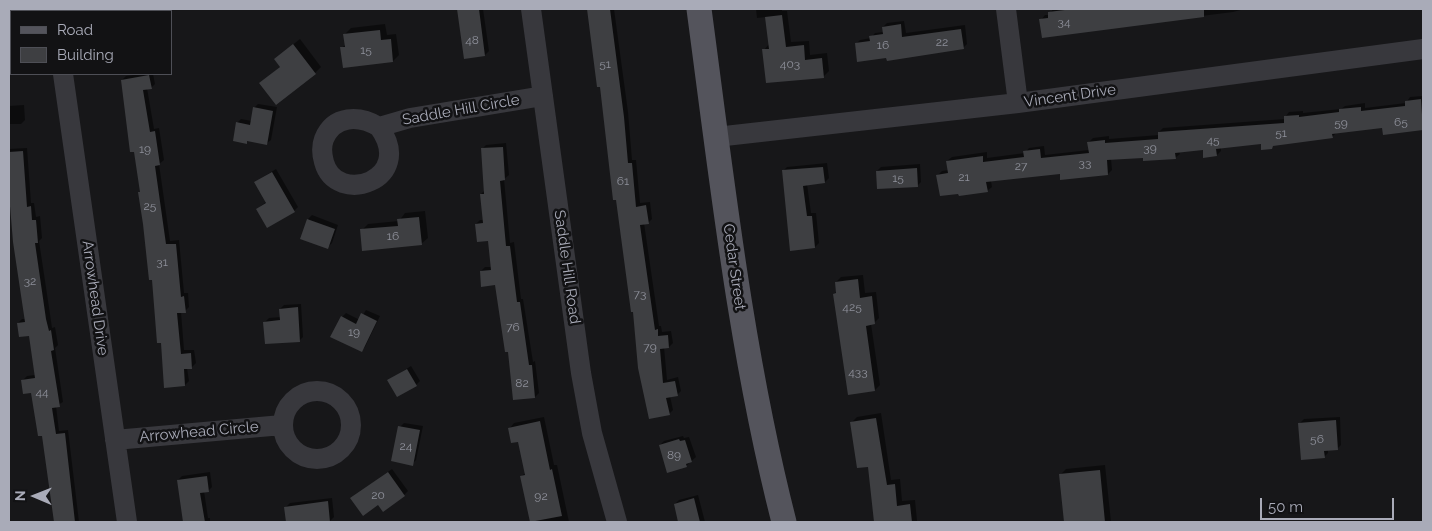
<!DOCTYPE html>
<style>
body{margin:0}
#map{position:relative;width:1432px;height:531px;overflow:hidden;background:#171719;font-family:Raleway,sans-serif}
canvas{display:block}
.frame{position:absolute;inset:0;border:10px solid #a9abb8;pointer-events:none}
.legend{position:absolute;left:10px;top:10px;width:162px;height:65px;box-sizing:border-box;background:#121214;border:1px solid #4e4f56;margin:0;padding:6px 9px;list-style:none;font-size:15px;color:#a9abb8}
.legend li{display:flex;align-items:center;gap:10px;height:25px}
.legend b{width:25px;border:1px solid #4e4f56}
.north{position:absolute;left:10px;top:471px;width:50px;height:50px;-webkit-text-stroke:4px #121214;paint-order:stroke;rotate:271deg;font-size:14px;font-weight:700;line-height:20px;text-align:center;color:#a9abb8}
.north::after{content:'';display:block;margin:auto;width:18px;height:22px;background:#a9abb8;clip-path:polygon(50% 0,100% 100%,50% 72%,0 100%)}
.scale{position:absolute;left:1260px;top:498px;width:134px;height:22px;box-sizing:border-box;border:2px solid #a9abb8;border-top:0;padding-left:6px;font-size:15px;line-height:18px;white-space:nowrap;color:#a9abb8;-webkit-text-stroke:4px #121214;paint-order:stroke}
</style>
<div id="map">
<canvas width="1432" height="531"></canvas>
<div class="frame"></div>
<ul class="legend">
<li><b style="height:6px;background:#54545c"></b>Road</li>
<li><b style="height:14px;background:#3e3f42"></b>Building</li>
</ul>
<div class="north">N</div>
<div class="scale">50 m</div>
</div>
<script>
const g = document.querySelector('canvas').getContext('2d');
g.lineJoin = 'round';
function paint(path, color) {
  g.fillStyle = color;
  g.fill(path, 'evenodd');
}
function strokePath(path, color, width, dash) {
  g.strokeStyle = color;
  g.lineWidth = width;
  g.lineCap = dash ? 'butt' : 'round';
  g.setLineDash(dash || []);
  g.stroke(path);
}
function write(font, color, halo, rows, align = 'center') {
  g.font = font + ' Raleway,sans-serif';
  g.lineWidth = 5;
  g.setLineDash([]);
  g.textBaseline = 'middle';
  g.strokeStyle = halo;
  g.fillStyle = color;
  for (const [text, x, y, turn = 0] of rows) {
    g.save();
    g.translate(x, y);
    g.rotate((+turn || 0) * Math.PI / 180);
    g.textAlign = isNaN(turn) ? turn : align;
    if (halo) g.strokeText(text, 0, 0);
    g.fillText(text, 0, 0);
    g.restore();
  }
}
paint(new Path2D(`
 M113,9H140L141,11H113Z
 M458,9H483L489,51L485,55L465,58Z
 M589,9H614L628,112L632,160H636L640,203L650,202L652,219L648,223H644L659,326H661L662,332L671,331L673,343L669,347H664L667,380L678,377L681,391L677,395L670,396L673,410L669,414L634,310L601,85L598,86Z
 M756,9H782V11H787L791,42L809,41L810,55L827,53L829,71L824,76L764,50L769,44L766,17L757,18Z
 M1053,9H1244L1233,12L1043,36L1041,20L1045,15H1049Z
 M904,21L906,33L965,25L967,44L963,48L888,60V56L856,44L860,40L871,38L875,33L884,32L883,27L887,23Z
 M385,24L387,35L396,34L399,55L393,61L342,48L346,44L345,34L351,28Z
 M300,39L321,67L315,73L261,83L281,66L275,59Z
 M11,47V68H9V48Z
 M141,74H153L155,84L151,88H147L154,129L159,128L164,160L159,164L170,241L179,240L184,293H188L189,307L185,311L181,312L184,350H194L196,363L192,367L187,368L189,381L185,385L162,342L141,191L122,80L126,76Z
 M1423,96V129L1384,134L1383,127L1336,133L1332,137L1221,147V151L1217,155L1204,149L1179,151L1180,154L1175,158L1144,157L1111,159L1112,170L1108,174L1061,172L991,181L992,187L987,191L938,175L942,171L949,170L947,161L952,157L987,152V158L1025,153L1029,148L1044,146L1045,155L1089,150V142L1093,138L1109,136V139L1159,135V132L1163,128L1285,119V117L1289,112L1303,111V113L1341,109L1345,106L1365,103V108L1406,103L1410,97Z
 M258,104L277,107L271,140L267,143L249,140L246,142L237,123L241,119L252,121L254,108Z
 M24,105L25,120L21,124H9V106Z
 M506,143L509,175L504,179L510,243L514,242L521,299H523L533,362L535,361L539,393L535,397L509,350L496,284L481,271L485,267H492L489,239L476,224L480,220H484L481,194L485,190L482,149L486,145Z
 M27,148L31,203H34L36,217L40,216L42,238L39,241L50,314L52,328L55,327L58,345L55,348L63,402L56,406L59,431L68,430L79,522H55L43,434L33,392L23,380L27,376L35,375L30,334L18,323L22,319H26L15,242L9,182V149Z
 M827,163L829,178L825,182L807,184L811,213H816L819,243L815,247L783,171L787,167Z
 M920,164L921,182L917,186L877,171L881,167Z
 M276,169L298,207L294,211L257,209L266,202L255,182Z
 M425,211L428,238L421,244L362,230L368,224L399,221L405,213Z
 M312,215L338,225L332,243L328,247L308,219Z
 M863,275L865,293L876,292L879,318L874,323L871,324L880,385L875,390L834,294L837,291L836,282L841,277Z
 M301,304L303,337L299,341L265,322L269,318L281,317L280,309L284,305Z
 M366,310L380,316L365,347L361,351L342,317L346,313L360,320Z
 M411,366L420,381L416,385L389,380Z
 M881,413L891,480L900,479L902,501L915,500L917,521L916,522H876L869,465L852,422L857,417Z
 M544,417L554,465H557L569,522H533L522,476L526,472L519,441L510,428L514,423Z
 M1340,417L1341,445L1337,449L1328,450V453L1324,457L1300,423L1304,419Z
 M404,423L423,426L416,460L412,464L400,427Z
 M683,436L684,438L689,437L696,457L686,466L660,445L664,441Z
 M1105,465L1111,522H1065L1060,475L1066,469Z
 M392,469L408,491L404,495L379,503L356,495Z
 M210,472L212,487L208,491H204L208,518H210V522H186L178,480L182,476Z
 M698,495L705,522H680L675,504L679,500Z
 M332,498L334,517L330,521L287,522L286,507L290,503Z`), '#0007');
paint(new Path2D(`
 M457,9H479L485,56L464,59Z
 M587,9H610L624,117L628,163H632L636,207L646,205L649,224L640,225L655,330L658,329V336L668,335L669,348L660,349L663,383L675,381L678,396L666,398L670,415L649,419L638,368L633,312H631L616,200H613L600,87H597Z
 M1073,9H1204V17L1042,38L1039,19L1048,18V12Z
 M782,15L786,47L804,45L805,60L822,58L824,78L766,83L762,49H769L765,17Z
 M901,24L902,37L961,29L964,49L887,61L886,58L857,62L855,43L870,41L869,36L883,34L882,27Z
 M380,30L381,40L391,39L393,62L343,68L340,47H345L343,34Z
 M293,44L316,74L276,105L259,83L280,67L274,59Z
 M149,75L152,89L143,90L150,132L155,131L160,165L155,166L166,244H176L181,297L184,296L186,313H177L181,354L191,353L192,369H184L185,386L164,388L161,343H157L152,280H149L143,224L138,192H140L134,152H130L121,80Z
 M1421,99L1423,130L1383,135L1382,128L1332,134L1333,138L1273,146L1272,149L1261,150V144L1216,149L1217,156L1203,158V150L1175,153L1176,159L1143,161V158L1107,160L1108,175L1060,180V174L986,182L988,192L959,196L958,194L940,196L936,175L948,173L946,161L983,156V162L1024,157L1023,151L1040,149L1041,158L1089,153L1087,142L1105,140V143L1158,139V132L1284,123V116L1299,115V117L1339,112V109L1361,107V111L1405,106V101Z
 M253,107L273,111L267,145L247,141V144L233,141L236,122L250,125Z
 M503,147L505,180L500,181L506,246H510L517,302H520L529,365H532L535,398L513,400L508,352H505L495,285L481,287L480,271L491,270L488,241L477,242L475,224L483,223L480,194H484L481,148Z
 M23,151L27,207L31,206L32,220H36L38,243H35L46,319L49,331L51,330L54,350L51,351L60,407L52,408L56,434L65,433L75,522H54L42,436H38L31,393L23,394L21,380L35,378L29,336L19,337L17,323L25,322L13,242L9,194V152Z
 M823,167L825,183L803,186L807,216H812L815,248L790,251L782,170Z
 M917,168L918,187L877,189L876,171Z
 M272,172L295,212L267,228L256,209L266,203L254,182Z
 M419,217L422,245L362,251L360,229L398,226L397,219Z
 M307,219L335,229L328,249L300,239Z
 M858,279L860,298L872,296L875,324L866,326L875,391L848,395L833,294L836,293L835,282Z
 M298,307L300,342L265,344L263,322L280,320L279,309Z
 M361,313L377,321L362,352L330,337L341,316L356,324Z
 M407,369L417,386L397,397L387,380Z
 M876,418L887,485L895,484L897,506L910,504L912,522H874L868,467L857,468L850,422Z
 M1336,420L1338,450L1324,451L1325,458L1301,460L1298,423Z
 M540,421L550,470L552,469L562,516L530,522L520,476L525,475L518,442L511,443L508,428Z
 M398,426L420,430L413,466L391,461Z
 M679,439L680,441L685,440L692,462L686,464L687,467L667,473L659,445Z
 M1100,470L1105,522H1064L1059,474Z
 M388,472L405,496L383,512L378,505L363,516L350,498Z
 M207,476L209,492L200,493L205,522H183L177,480Z
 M694,498L700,522H678L674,504Z
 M328,501L330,522H286L284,507Z`), '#3e3f42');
strokePath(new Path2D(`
 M53,9L54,11
 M531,9L581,373L592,433L617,522
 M1006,9L1018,103
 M63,74L127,522
 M379,127C417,180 336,207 324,162C322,155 321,147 324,139C334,115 359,115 379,127L410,118L543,96
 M716,137L1018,103L1423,49
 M283 425a34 34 0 1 1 68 0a34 34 0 1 1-68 0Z
 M115,440L282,425`), '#38383d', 20);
strokePath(new Path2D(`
 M699,9C722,181 741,354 784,522`), '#54545c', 25);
write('12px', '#8e909a', null, [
 ["34",1064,22],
 ["48",472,40],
 ["22",942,42],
 ["16",883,45],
 ["15",366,50],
 ["51",605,64],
 ["403",790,64],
 ["65",1401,122],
 ["59",1341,123],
 ["51",1281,133],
 ["45",1213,140],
 ["39",1150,148],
 ["19",145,149],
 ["33",1085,163],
 ["27",1021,166],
 ["21",964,177],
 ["15",898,178],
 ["61",623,181],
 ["25",150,206],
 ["16",393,236],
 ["31",162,262],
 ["32",30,281],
 ["73",640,294],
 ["425",852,307],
 ["76",513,327],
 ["19",354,332],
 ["79",650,347],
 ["433",858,372],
 ["82",522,383],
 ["44",42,392],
 ["56",1317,439],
 ["24",406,446],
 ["89",674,455],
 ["20",378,495],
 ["92",541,496]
]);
write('15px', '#a9abb8', '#121214', [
 ["Vincent Drive",1070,96,-8],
 ["Saddle Hill Circle",461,110,-10],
 ["Saddle Hill Road",567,267,82],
 ["Cedar Street",734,267,82],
 ["Arrowhead Drive",95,298,82],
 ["Arrowhead Circle",199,432,-5]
]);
</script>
